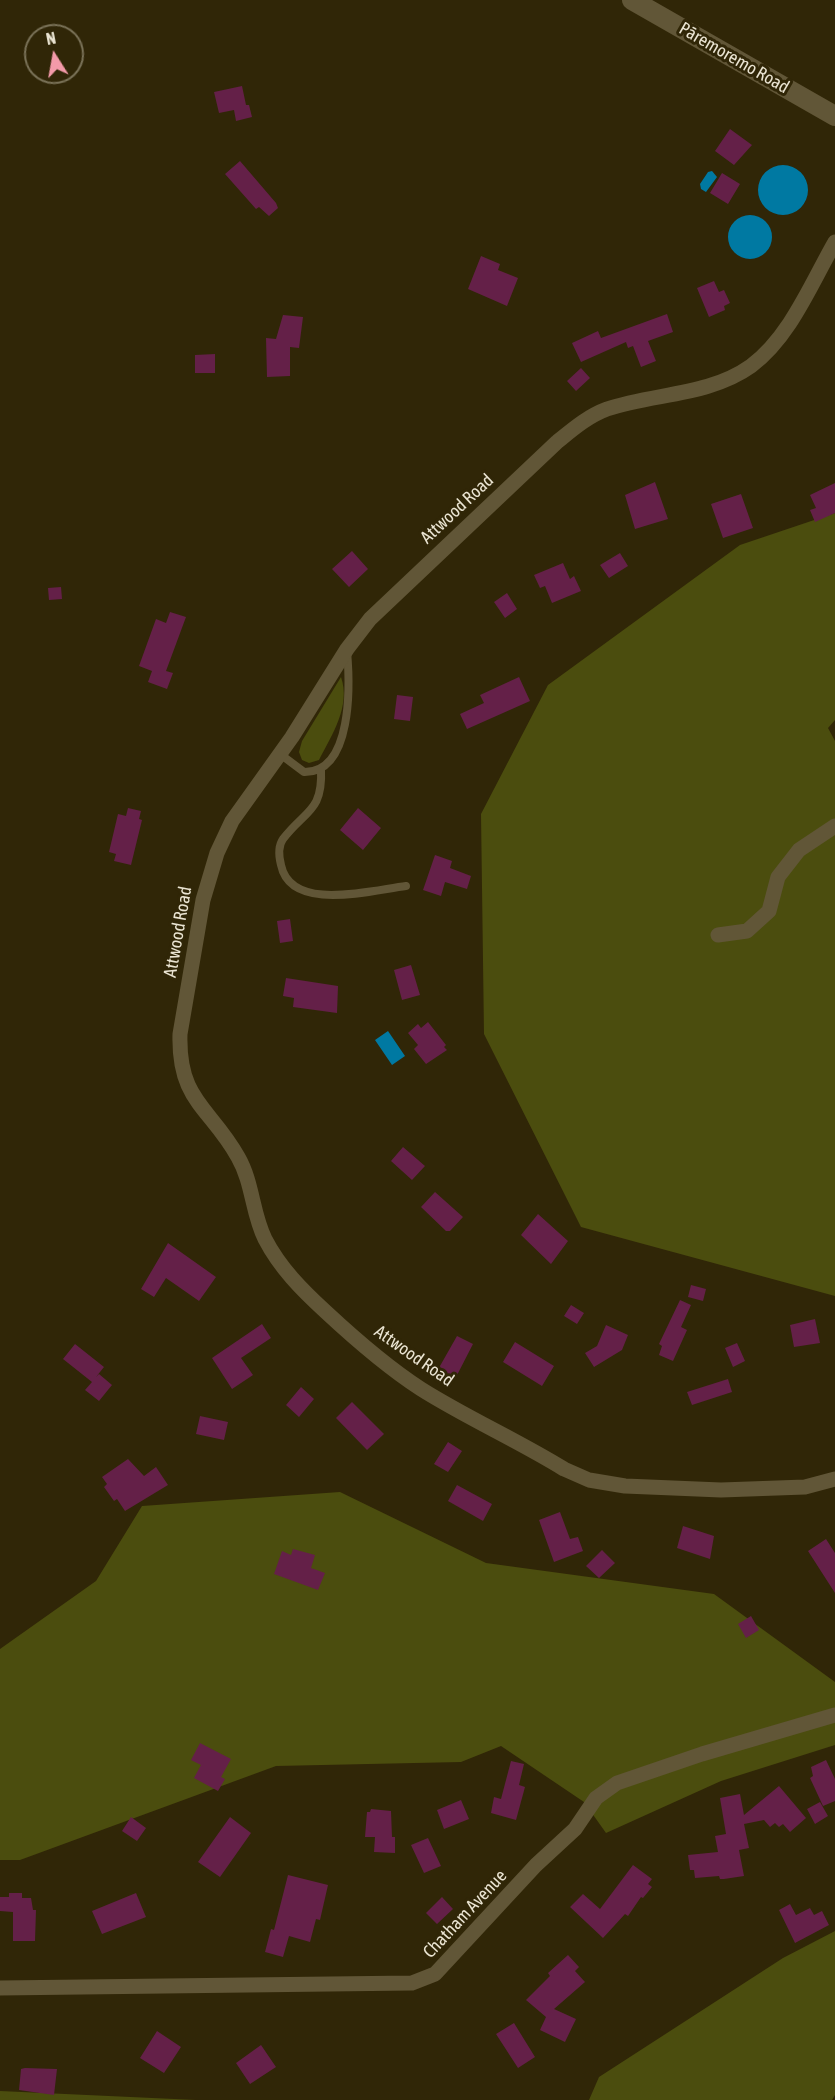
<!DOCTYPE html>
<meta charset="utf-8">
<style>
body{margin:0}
#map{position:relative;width:835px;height:2100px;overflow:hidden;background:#302607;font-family:"Asap Condensed",sans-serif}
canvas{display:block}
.north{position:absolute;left:24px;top:24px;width:60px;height:60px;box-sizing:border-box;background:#302607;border:2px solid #7a7258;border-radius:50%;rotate:349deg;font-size:16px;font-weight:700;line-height:24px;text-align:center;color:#eae4d2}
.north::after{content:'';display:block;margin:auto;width:21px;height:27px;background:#f39aa9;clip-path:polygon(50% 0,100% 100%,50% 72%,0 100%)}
</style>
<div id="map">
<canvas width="835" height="2100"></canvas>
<div class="north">N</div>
</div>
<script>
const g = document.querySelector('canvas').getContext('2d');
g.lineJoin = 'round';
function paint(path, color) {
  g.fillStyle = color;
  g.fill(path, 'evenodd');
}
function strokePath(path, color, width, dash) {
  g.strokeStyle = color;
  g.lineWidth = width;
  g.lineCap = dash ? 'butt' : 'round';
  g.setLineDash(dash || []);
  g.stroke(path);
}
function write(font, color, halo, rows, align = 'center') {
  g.font = font + ' "Asap Condensed",sans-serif';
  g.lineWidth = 6;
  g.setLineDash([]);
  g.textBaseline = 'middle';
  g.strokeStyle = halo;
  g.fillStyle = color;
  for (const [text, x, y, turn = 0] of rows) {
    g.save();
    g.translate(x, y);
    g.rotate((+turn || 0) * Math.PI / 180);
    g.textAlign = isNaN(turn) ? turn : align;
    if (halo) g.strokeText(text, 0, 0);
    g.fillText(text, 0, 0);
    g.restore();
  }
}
paint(new Path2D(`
 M835,513V720L828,728L835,741V1296L581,1227L484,1034L481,814L548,685L740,545Z
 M341,677C351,706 332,735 319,760L309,763L302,760L299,752L302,741Z
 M340,1492L486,1563L714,1594L835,1682V1745L721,1781L606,1833L584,1802L501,1746L461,1762L276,1766L20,1860H0V1649L96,1581L142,1506Z
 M835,1931V2095L832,2100H589L599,2077L783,1958Z
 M0,2091L196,2100H0Z`), '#4b4d0e');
paint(new Path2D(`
 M758 190a25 25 0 1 1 50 0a25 25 0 1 1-50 0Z
 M712,171L717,177L706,192L701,189L700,184L708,172Z
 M728 237a22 22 0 1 1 44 0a22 22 0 1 1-44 0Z
 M388,1031L405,1056L392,1065L375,1040Z`), '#0079a2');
paint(new Path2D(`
 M242,86L246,105H249L252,117L236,121L234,110L219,113L214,92Z
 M730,129L752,145L734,165L715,151Z
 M240,161L276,203L278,208L269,216L259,207L256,209L225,174Z
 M722,173L740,184L728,204L710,193Z
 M481,256L500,264L498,270L518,278L507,306L468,289Z
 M714,281L719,292L724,290L730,303L724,306L725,310L709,317L697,288Z
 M667,314L673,332L648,341L656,361L641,367L633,346L628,348L626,342L581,362L572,343L598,331L601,338Z
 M283,315L303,317L299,348L290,347V376L267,377L266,338L276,339Z
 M215,354V373H195V355Z
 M581,368L590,378L576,391L567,381Z
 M655,482L668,519L635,529L625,495Z
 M835,483V513L815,522L810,510L816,508L810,495Z
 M741,494L753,528L723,538L711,504Z
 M352,551L368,569L349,587L332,569Z
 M620,553L628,566L609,578L600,565Z
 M563,563L570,579L574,576L581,591L552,603L545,586L540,588L534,575Z
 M61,587L62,599L49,600L48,588Z
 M507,593L517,609L505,618L494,602Z
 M170,612L186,617L166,671L173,673L167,689L148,682L152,671L139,666L156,619L166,623Z
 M519,677L530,701L467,729L460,714L484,703L480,695Z
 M397,695L413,697L410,721L394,719Z
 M128,808L141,811L139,819L142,820L131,865L114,861L116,854L109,852L118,814L126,816Z
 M358,808L381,828L363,850L340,830Z
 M435,855L452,861L450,868L471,876L467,889L445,882L441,896L423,890Z
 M290,919L293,941L280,943L277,921Z
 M411,965L420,995L402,1000L394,970Z
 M286,978L338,986L337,1013L293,1007L294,998L283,996Z
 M428,1022L446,1045L444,1047L447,1050L426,1064L414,1049L418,1045L408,1033L418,1024L421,1028Z
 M403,1147L425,1166L412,1180L391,1161Z
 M435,1192L463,1217L450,1231H446L421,1207Z
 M538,1214L568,1241L551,1264L521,1235Z
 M168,1243L216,1277L199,1301L166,1278L154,1297L141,1289Z
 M691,1285L706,1289L703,1301L688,1297Z
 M680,1300L691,1305L681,1327L687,1330L673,1361L659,1355L662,1346L659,1344Z
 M571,1305L584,1313L577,1324L564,1316Z
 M815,1319L820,1343L794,1347L790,1325Z
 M262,1324L271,1338L241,1358L253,1375L232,1389L212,1358Z
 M606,1325L628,1335L622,1350L594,1367L585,1353L597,1346Z
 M457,1336L473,1344L454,1381L436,1373Z
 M515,1342L554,1366L542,1386L503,1362Z
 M737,1343L745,1361L733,1367L725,1348Z
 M75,1344L104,1367L96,1377L99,1374L112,1385L99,1401L85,1390L92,1382L63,1359Z
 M728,1379L732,1392L692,1405L687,1392Z
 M301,1387L314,1399L299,1417L286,1405Z
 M352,1402L384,1434L367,1450L336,1418Z
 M200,1416L228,1422L224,1440L196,1434Z
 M448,1442L462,1451L448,1472L434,1464Z
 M128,1459L144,1476L156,1467L168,1485L125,1511L117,1499L114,1501L104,1487L107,1484L102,1477Z
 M457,1485L492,1504L483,1521L448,1501Z
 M560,1512L570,1539L578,1537L583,1551L554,1562L539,1520Z
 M683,1526L714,1536L710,1559L677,1548Z
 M826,1539L835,1553V1593L808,1551Z
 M293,1549L315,1555L311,1568L325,1573L318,1590L274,1574L282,1551L291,1555Z
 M602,1550L615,1563L599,1578L586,1566Z
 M751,1616L759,1630L746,1638L738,1624Z
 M200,1743L231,1759L221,1777L225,1779L218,1791L194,1778L201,1765L191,1760Z
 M826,1760L835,1779V1801L823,1806L810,1778L813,1776L811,1767Z
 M511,1761L524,1764L519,1785L525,1787L516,1820L491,1813L494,1797L501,1799Z
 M779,1786L806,1818L790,1832L783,1824L779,1827L775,1823L770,1827L764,1820L744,1824L749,1848L739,1850L744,1876L724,1879H720L719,1876L695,1878L694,1870H690L688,1855L718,1852L715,1836L726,1834L720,1798L740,1794L744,1815Z
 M461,1800L469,1819L444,1829L437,1810Z
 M820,1802L828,1816L815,1824L807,1809Z
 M371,1809L391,1811L392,1837H395V1853L374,1852L375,1837H365L367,1812H370Z
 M131,1817L146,1828L137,1841L122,1831Z
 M230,1817L251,1833L220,1877L198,1862Z
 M428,1838L441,1866L424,1873L411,1845Z
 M633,1865L652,1879L648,1884L652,1887L643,1898L641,1897L628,1916L625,1914L603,1938L570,1907L583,1894L600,1909Z
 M288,1875L328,1885L320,1920L316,1919L310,1942L289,1936L283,1957L265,1952L271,1929L274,1930Z
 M9,1893H22V1898H31L33,1910H36L35,1941H13V1912L0,1911V1897H9Z
 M136,1893L146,1917L102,1934L92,1911Z
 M442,1897L453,1909L437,1924L426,1913Z
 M790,1904L796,1915L810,1908L814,1915L822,1911L829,1925L795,1943L779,1910Z
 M568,1955L579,1967L575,1971L585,1982L554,2009L576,2019L565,2042L540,2030L546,2017L526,2000L550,1976L548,1973Z
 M514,2023L535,2057L518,2068L496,2034Z
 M157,2031L181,2047L164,2073L140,2058Z
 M261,2045L276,2067L250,2084L236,2063Z
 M25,2068L57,2069L54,2095L19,2090L21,2069Z`), '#642048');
strokePath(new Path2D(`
 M280,754L304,772C353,773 350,684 347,651
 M321,769C323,812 305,810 283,839C278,846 279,857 281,865C291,913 372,890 406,886`), '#615637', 8);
strokePath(new Path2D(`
 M835,242C811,284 790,337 751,366C709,396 654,393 607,409C588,416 573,429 557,442L370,619L347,649L292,737L232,821L217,853L203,900L180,1034C178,1101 210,1107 238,1157C253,1183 252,1213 265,1239C280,1268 302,1290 326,1312C355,1339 387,1367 421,1389C467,1418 517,1440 564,1469L589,1480L625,1486L721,1490L805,1487L835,1479
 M718,935L747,931L769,911L778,877L799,850L835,826
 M0,1988L412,1983L435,1974L536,1865L575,1829L596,1798L617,1783L702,1754L835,1715`), '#615637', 15);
strokePath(new Path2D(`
 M632,0L835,116`), '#615637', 20);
write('18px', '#eae4d2', '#302607', [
 ["Pāremoremo Road",734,58,30],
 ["Attwood Road",457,509,-43],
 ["Attwood Road",178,932,-80],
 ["Attwood Road",414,1356,35],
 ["Chatham Avenue",465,1914,-47]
]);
</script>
